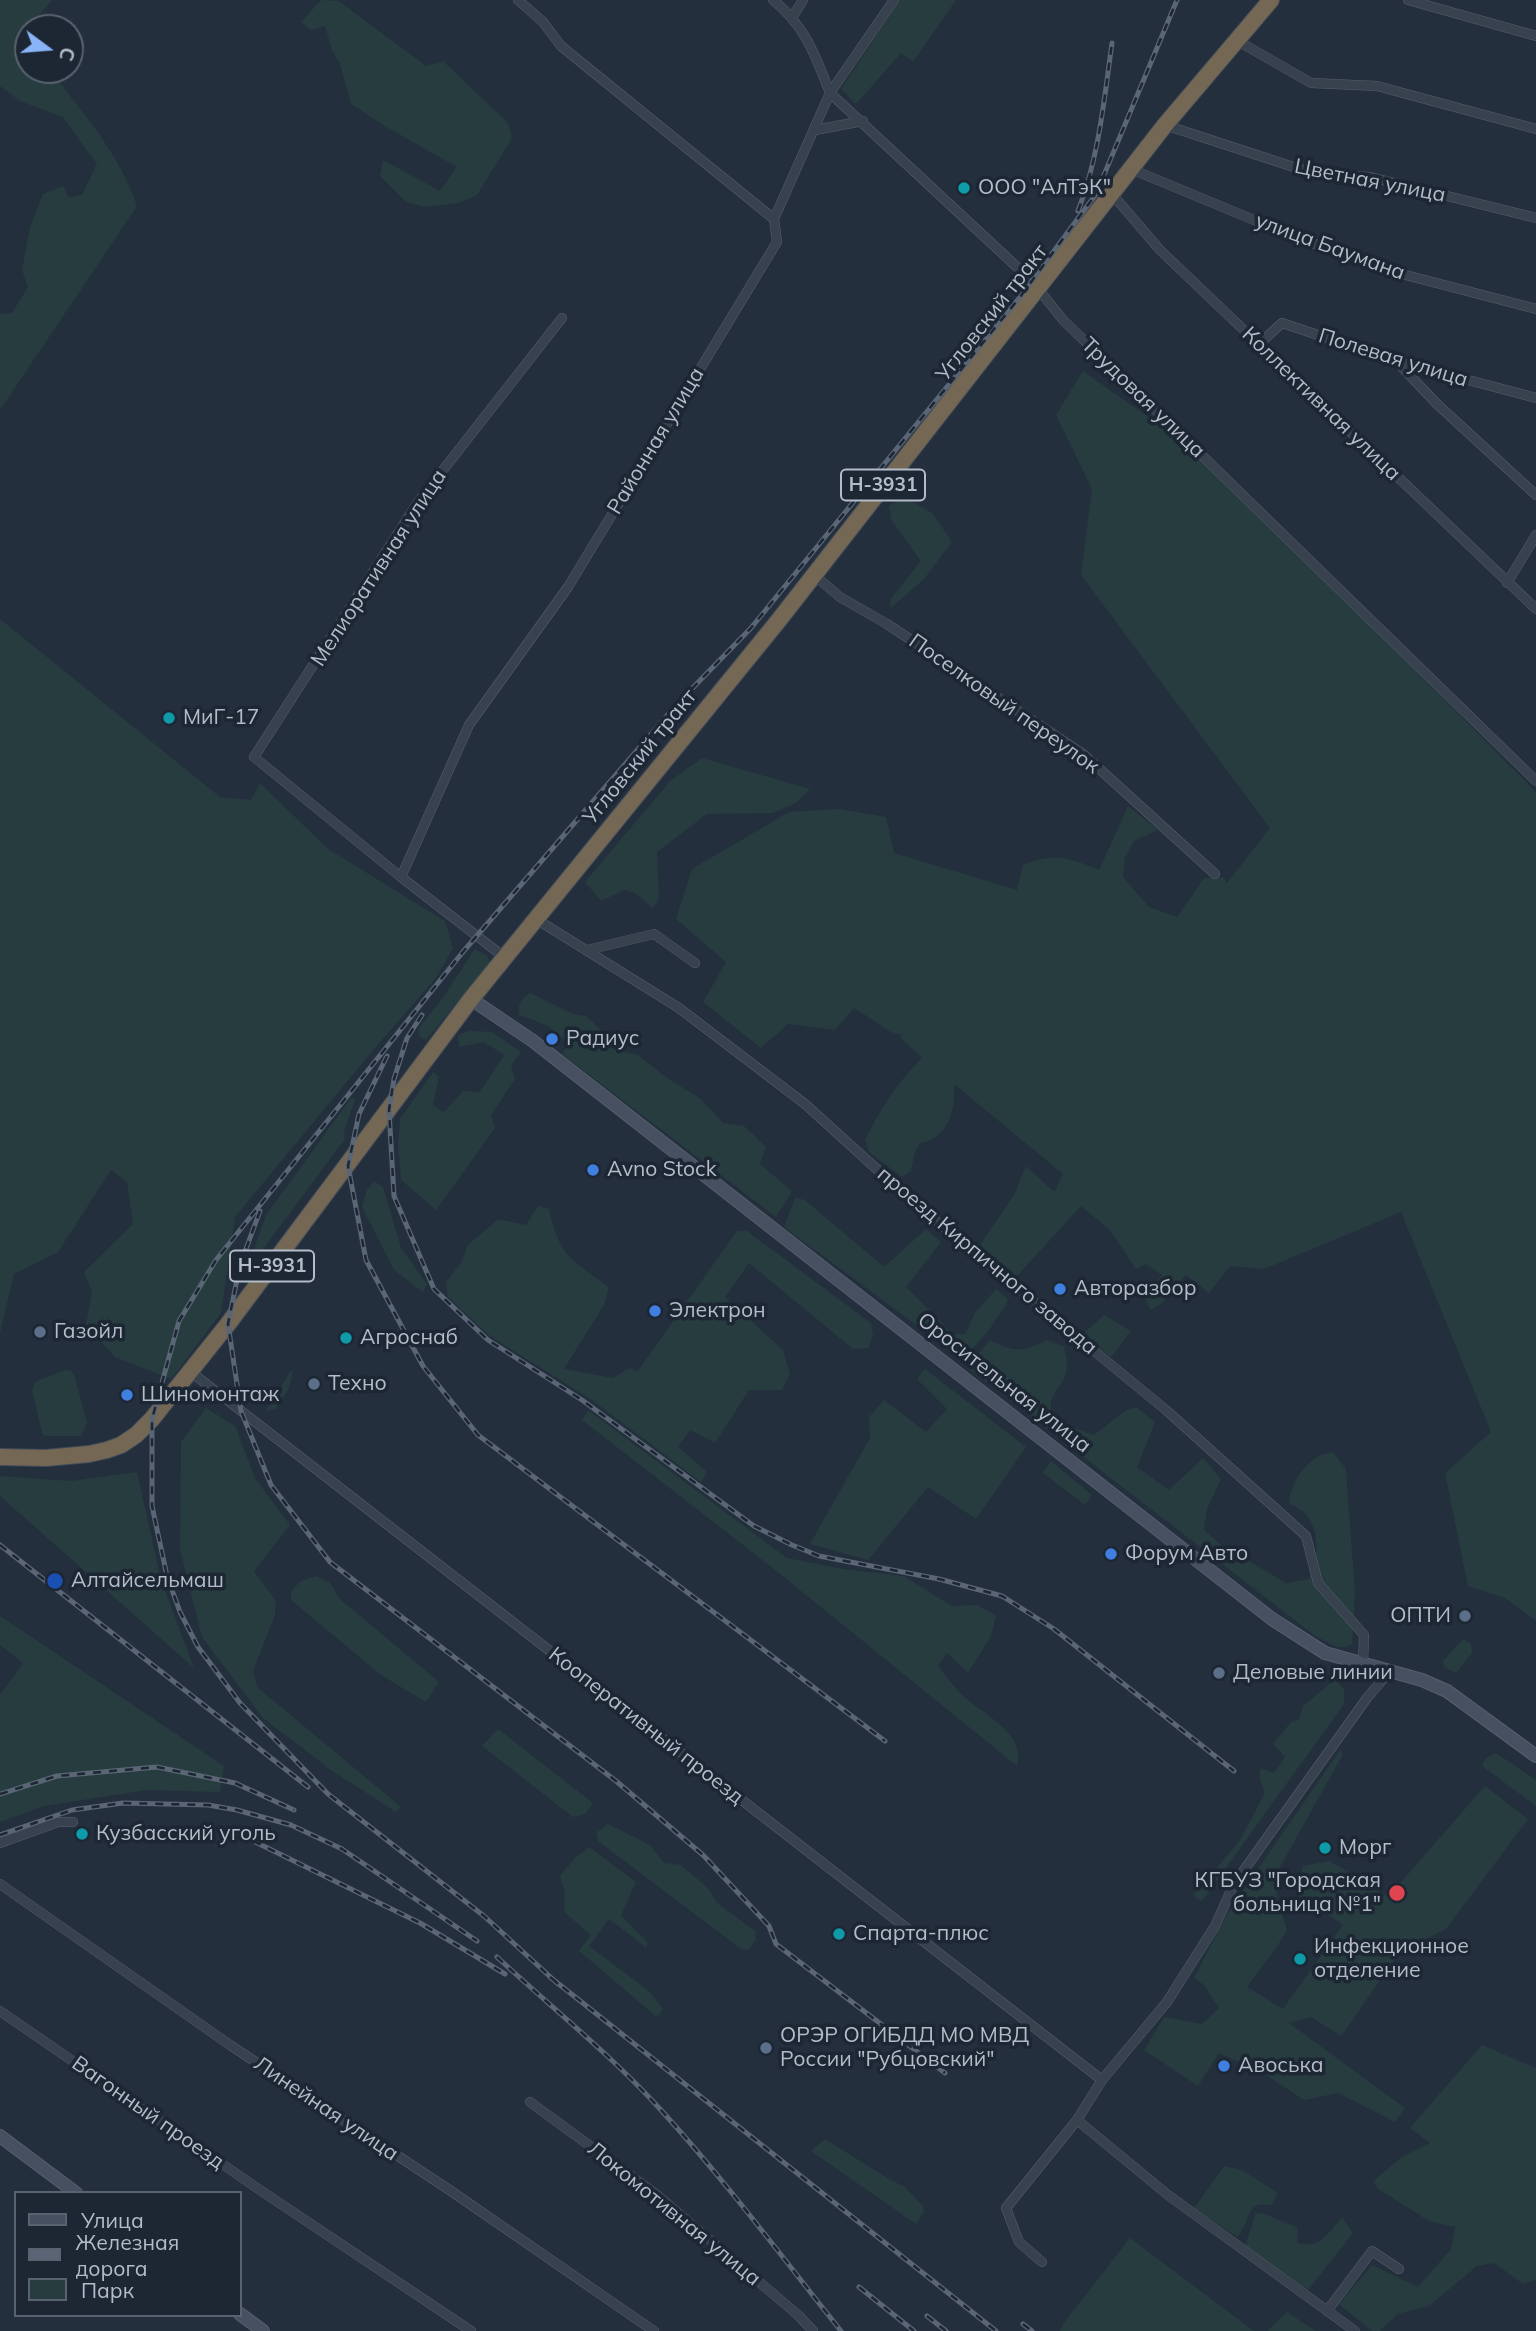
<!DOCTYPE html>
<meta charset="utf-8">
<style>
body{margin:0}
#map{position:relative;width:1536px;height:2331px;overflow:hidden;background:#242f3e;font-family:Mulish,sans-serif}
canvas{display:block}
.legend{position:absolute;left:14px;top:2191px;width:228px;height:126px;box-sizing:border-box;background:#1d2633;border:2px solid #59626f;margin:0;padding:9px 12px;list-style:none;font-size:21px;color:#b4bcc9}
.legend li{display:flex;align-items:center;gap:14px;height:35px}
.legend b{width:35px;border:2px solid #59626f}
.north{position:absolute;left:14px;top:14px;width:70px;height:70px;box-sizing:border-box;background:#1d2633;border:2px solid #59626f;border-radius:50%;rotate:106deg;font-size:19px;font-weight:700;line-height:28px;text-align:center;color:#b4bcc9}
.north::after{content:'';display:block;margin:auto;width:24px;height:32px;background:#8ab4f8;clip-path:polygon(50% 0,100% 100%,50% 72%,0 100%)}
</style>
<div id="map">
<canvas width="1536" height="2331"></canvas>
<ul class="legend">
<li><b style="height:9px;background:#465061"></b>Улица</li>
<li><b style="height:9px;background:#5a6575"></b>Железная дорога</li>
<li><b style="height:19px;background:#263c3f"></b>Парк</li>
</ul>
<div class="north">С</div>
</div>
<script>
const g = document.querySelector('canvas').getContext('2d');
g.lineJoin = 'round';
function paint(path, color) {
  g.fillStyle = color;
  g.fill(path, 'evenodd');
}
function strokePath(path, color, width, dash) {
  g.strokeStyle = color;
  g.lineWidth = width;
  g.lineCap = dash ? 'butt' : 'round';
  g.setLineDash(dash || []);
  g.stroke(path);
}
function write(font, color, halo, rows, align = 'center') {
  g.font = font + ' Mulish,sans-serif';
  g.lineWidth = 7;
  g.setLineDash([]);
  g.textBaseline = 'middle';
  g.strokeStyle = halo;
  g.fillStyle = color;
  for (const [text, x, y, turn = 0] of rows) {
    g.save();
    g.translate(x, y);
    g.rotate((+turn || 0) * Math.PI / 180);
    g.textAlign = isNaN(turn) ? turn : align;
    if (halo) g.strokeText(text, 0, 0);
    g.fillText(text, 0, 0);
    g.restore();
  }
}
paint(new Path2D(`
 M0,0H52L27,29L28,70H50C82,112 120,154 137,206L0,410V314L12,313L28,287L22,270L30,227L43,194L63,186L68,197L82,195L97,164L63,117L20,101L0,86Z
 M321,0L339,1L426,66L443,61L508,123L512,138L477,195L458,203L425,207L406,202L380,176L383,160L440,191L457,167L383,125L351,104L340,64L332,50L325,26L311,30L301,22Z
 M900,0H956L913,62L901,53L856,104L841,89Z
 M1083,371L1199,453L1536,792V1621L1505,1598L1468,1586L1445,1473L1491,1432L1401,1212L1264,1269L1230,1266L1209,1293L1186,1275L1161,1304L1150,1310L1145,1298L1162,1275L1146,1264L1136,1269L1110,1230L1081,1206L1016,1277L980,1245L1014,1195L1026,1166L1052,1190L1055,1191L1063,1174L954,1084C956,1109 948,1139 920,1143L915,1151L911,1171L902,1177L869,1152L865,1140C879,1111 899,1080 922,1058L901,1038L902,1035L891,1032L854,1008L835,1030L788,1024L761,1048L703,1002L726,962L676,919L692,869L789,812L839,809L886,817L894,853L1017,890L1023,865C1053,852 1071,858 1099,870L1128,806L1158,830L1134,841L1125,858L1123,877L1149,907L1177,917L1204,878L1223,877L1227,883L1270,828L1081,575L1092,489L1056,415Z
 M905,497L933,514L952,542L924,579L891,608L890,600L921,561L891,519L889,506Z
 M0,619L220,797L251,800L260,783L328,849L445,921L453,948L436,978L374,1049L235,1217L221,1313L171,1379L115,1357L86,1325L92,1292L84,1272L133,1224L127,1182L111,1170L58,1252L14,1274L0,1333Z
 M702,758L810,789L796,803L773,813L707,814L657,852L659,899L653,908L635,893L624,890L601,901L585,882L670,781Z
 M475,949L486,955L493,966L485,978L474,982L426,1040L420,1037L418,1029L442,999Z
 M530,993L573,1014L586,1016L625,1052L638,1055L667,1078L701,1099L723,1123L744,1126L766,1147L760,1164L792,1191L776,1217L562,1054L568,1045C556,1027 538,1021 519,1015C518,1004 520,1000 530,993Z
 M470,1031L492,1032L521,1052L511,1066L515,1079L491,1115L495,1128L436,1210L401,1180L398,1144L400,1119L433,1072L439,1077L433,1105L444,1112L463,1091L480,1092L504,1055L484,1042L459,1047L458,1035Z
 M351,1098L355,1100L344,1131L345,1139L246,1272L266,1215Z
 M374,1181L383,1187L401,1248L427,1284L423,1292L394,1270L362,1207L366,1192Z
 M795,1198L805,1200L884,1267L926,1229L941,1242L906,1287L953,1334H965L975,1313L996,1289L1007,1298V1303L989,1330L966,1356H958L784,1227Z
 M538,1206L549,1209C560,1258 571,1259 609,1287L604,1305L564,1369L613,1378L630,1368L637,1372L737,1231H747L871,1323L873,1336L868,1348L853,1349L749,1263L725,1297L783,1350L790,1374L782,1390H749L715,1443L690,1430L678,1447L707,1472L701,1482L592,1400L490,1336L448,1297L446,1282L461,1263L468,1245L498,1219L526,1225Z
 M1104,1315L1131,1331L1111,1357L1083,1334Z
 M990,1340C1014,1353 1022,1352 1047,1340L1064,1347C1065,1352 1067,1359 1067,1364C1067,1393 1033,1396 1064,1430L1072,1427L1094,1435L1126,1410L1136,1407L1155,1422L1137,1467L1169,1490L1203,1458L1221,1479L1207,1509L1204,1530L1220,1544L1286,1583L1309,1579C1318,1559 1321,1535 1307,1516C1303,1510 1294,1506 1289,1503C1291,1480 1309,1454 1333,1452L1346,1469L1355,1593L1352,1644C1340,1653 1326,1641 1314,1635L967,1367Z
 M292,1369C294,1384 283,1398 275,1409L266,1411Z
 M925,1369L1026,1447L976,1519L928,1487L868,1560L810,1544L870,1438L869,1417L884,1400L926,1432L947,1409L917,1379Z
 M66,1370L71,1371L74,1375L87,1422L81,1436H45L42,1433L32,1389L36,1381Z
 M206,1408L235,1426L255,1478L290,1525L254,1571L276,1601L275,1615L253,1671L257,1687L401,1807L396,1812L331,1770L263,1718L202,1637L180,1549L181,1442Z
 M588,1410L787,1558L843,1569L904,1576L952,1606L978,1605L996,1616L991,1636L968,1673L947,1653L938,1666C945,1675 952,1684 959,1692C979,1713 1027,1732 1017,1766L774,1569L582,1420Z
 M1051,1461L1092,1495L1085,1505L1043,1473Z
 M137,1472L161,1580L194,1668L0,1496V1476L71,1481Z
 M316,1576L330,1583L340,1599L439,1682L426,1702L381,1675L291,1600V1591L301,1581Z
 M0,1616L224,1766L220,1792L147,1790L44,1806L0,1822V1695L23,1663L0,1645Z
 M1463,1639L1471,1644L1472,1653L1456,1673L1444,1667L1443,1661Z
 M1335,1679L1344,1689V1704L1202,1901L1193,1896L1240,1840L1265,1793L1260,1780V1768L1274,1773L1285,1757L1273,1744L1291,1722L1299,1719L1303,1706Z
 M498,1729L593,1803L585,1814L573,1817L482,1746Z
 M1340,1750L1343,1754L1275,1876L1277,1897L1287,1930L1278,1945L1247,1987L1283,2009L1343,1925L1294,1892L1303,1866L1330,1861L1388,1897L1485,1786L1528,1819L1446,1929L1400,1952L1341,2036L1311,2017L1289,2023L1405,2108L1395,2122L1338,2093L1304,2100L1263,2073L1219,2053L1198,2086L1144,2050L1164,2017L1202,2024L1219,2008L1204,1985L1194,1978L1227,1914Z
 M1496,1753L1536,1780V1806L1482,1766L1485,1759Z
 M608,1824L650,1845L664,1863L681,1865L708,1888L718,1904L755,1931L756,1940L748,1950L741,1949L598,1841L596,1833Z
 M589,1847L636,1882L621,1915L648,1943L646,1947L609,1919L589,1946L650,1992L663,2009L657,2017L579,1951L591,1935L564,1912L565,1892L560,1876L575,1858Z
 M1482,2045L1536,2068V2280L1523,2284L1494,2263L1477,2266L1429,2306L1397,2314L1380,2331H1372L1339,2304L1372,2265L1418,2287L1451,2249L1455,2227L1429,2221L1378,2189L1373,2181L1402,2157L1430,2143L1410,2128Z
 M825,2139L889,2179L905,2187L923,2206L924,2212L916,2224L811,2151Z
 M1224,2166L1242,2170L1278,2193L1271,2205C1243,2201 1253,2220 1237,2237L1194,2208Z
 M1256,2213L1265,2214L1298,2228L1297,2242C1318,2251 1329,2233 1342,2217L1353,2233L1308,2290L1245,2246Z
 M1130,2238L1254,2331H1060L1063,2324Z
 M1287,2312L1316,2331H1267Z`), '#263c3f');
const street = new Path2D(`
 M518,0L543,22L561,46L774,219
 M773,0C806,27 815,55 830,93L1032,281L1063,320L1536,781
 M1408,0L1536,36
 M793,16L803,0
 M1236,40L1311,83L1377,86L1536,129
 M1165,125L1312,173L1370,177L1536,218
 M815,130L863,121
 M1131,169L1295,237L1394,272L1536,309
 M1112,194L1160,250L1536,609
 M1259,344L1282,323L1396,361L1536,398
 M1397,362L1437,404L1536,495
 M814,575L840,597L887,624L1083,754L1215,874
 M1507,583L1536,535
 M401,877L469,725L568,587L777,242L774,219L830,93L894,0
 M536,919L679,1008L805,1104L913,1202L1166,1410L1306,1536L1318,1583L1364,1635L1363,1664
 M587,950L654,934L695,963
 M504,957L401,877L254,757L418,502L562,318
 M191,1372L1102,2080
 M0,1843L58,1822H73
 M0,1884L230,2045L451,2191L654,2331
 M0,2011L260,2190L471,2331
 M530,2102L657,2195L798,2315L813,2331
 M1042,2262L1019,2242L1006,2208L1077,2120
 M1327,2311L1372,2251L1399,2269
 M1355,2331L1168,2195L1077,2120L1102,2080L1167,2002L1215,1926L1234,1884L1367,1698L1389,1672`);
const secondary = new Path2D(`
 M471,999L533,1041L1272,1619L1325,1653L1422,1680L1447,1691L1536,1756
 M0,2136L76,2193
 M240,2314L263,2331`);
const highway = new Path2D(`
 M0,1457L46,1458L89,1454L107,1450L121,1445L136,1435L152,1419L228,1324L471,999L779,620L1165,125L1271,0`);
strokePath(street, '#565f6c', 10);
strokePath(secondary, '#565f6c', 14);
strokePath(highway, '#434c59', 18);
strokePath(street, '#38414e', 9);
strokePath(secondary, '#465061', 12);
strokePath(highway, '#746855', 16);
const rail = new Path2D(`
 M1078,211C1099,157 1104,100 1112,43
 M422,1015L407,1038L394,1079L389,1110L394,1196L434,1289L488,1340L582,1400L754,1526L792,1545L819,1556L939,1579L1002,1596L1054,1629L1234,1771
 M387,1056L359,1114L348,1166L366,1260L423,1366L478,1435L885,1741
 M260,1211L240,1265L228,1324L241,1411L271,1485L330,1562L616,1781L703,1855L769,1926L776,1944L945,2073
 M0,1545L308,1787
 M0,1794L57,1776L157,1767L235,1783L294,1810
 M239,1834L420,1923L505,1974
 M0,1835L72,1810L123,1803L208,1805L237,1810L291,1825L342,1849L477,1941
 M497,1957C551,2007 610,2054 660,2109C724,2179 782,2257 841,2331
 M550,1977L996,2331
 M558,1984L484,1916L328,1794L240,1703L198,1647L180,1612L167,1576L152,1506V1419L179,1321L216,1260L462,953L678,703L751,628L1020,297L1096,194L1177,0
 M859,2287L914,2331
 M927,2316L946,2331
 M1023,2324L1032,2331`);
strokePath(rail, '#5a6575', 5);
strokePath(rail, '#1d2633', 2.5, [8]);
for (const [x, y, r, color] of [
 [964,188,7,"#0f9aa8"],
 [169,718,7,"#0f9aa8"],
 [552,1039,7,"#3f7fe0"],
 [593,1170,7,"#3f7fe0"],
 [1060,1289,7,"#3f7fe0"],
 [655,1311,7,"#3f7fe0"],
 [40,1332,7,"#5c6f8a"],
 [346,1338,7,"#0f9aa8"],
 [314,1384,7,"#5c6f8a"],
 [127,1395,7,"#3f7fe0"],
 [1111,1554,7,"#3f7fe0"],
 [55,1581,9,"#1a4fb4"],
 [1465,1616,7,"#5c6f8a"],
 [1219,1673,7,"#5c6f8a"],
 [82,1834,7,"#0f9aa8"],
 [1325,1848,7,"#0f9aa8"],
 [1397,1893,9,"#e0444e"],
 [839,1934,7,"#0f9aa8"],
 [1300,1959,7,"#0f9aa8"],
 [766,2048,7,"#5c6f8a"],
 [1224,2066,7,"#3f7fe0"]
]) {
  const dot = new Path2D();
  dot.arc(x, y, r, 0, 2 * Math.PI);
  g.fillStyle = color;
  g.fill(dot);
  strokePath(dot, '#1d2633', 2.5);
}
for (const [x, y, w] of [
 [883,485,84],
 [272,1266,84]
]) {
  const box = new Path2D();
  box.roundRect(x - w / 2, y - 15.5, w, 31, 5);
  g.fillStyle = '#1d2633';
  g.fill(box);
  strokePath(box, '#b4bcc9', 2);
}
write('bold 19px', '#b4bcc9', null, [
 ["Н-3931",883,485],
 ["Н-3931",272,1266]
]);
write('21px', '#b4bcc9', '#1d2633', [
 ["Цветная улица",1370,181,11],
 ["улица Баумана",1330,247,20],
 ["Угловский тракт",992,313,-52],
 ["Полевая улица",1393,358,17],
 ["Трудовая улица",1143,398,44],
 ["Коллективная улица",1321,404,44],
 ["Районная улица",656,441,-59],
 ["Мелиоративная улица",379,568,-57],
 ["Поселковый переулок",1004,704,35],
 ["Угловский тракт",640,757,-51],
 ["проезд Кирпичного завода",987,1261,40],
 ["Оросительная улица",1004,1383,38],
 ["Кооперативный проезд",646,1726,38],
 ["Линейная улица",326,2109,34],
 ["Вагонный проезд",148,2113,35],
 ["Локомотивная улица",674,2214,39]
]);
write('21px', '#b4bcc9', '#1d2633', [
 ["ООО \"АлТэК\"",978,188],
 ["МиГ-17",183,718],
 ["Радиус",566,1039],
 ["Avno Stoсk",607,1170],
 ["Авторазбор",1074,1289],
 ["Электрон",669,1311],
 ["Газойл",54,1332],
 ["Агроснаб",360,1338],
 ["Техно",328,1384],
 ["Шиномонтаж",141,1395],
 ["Форум Авто",1125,1554],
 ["Алтайсельмаш",71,1581],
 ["ОПТИ",1451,1616,"right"],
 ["Деловые линии",1233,1673],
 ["Кузбасский уголь",96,1834],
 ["Морг",1339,1848],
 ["КГБУЗ \"Городская",1381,1881,"right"],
 ["больница №1\"",1381,1905,"right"],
 ["Спарта-плюс",853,1934],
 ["Инфекционное",1314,1947],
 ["отделение",1314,1971],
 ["ОРЭР ОГИБДД МО МВД",780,2036],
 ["России \"Рубцовский\"",780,2060],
 ["Авоська",1238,2066]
], 'left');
</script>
